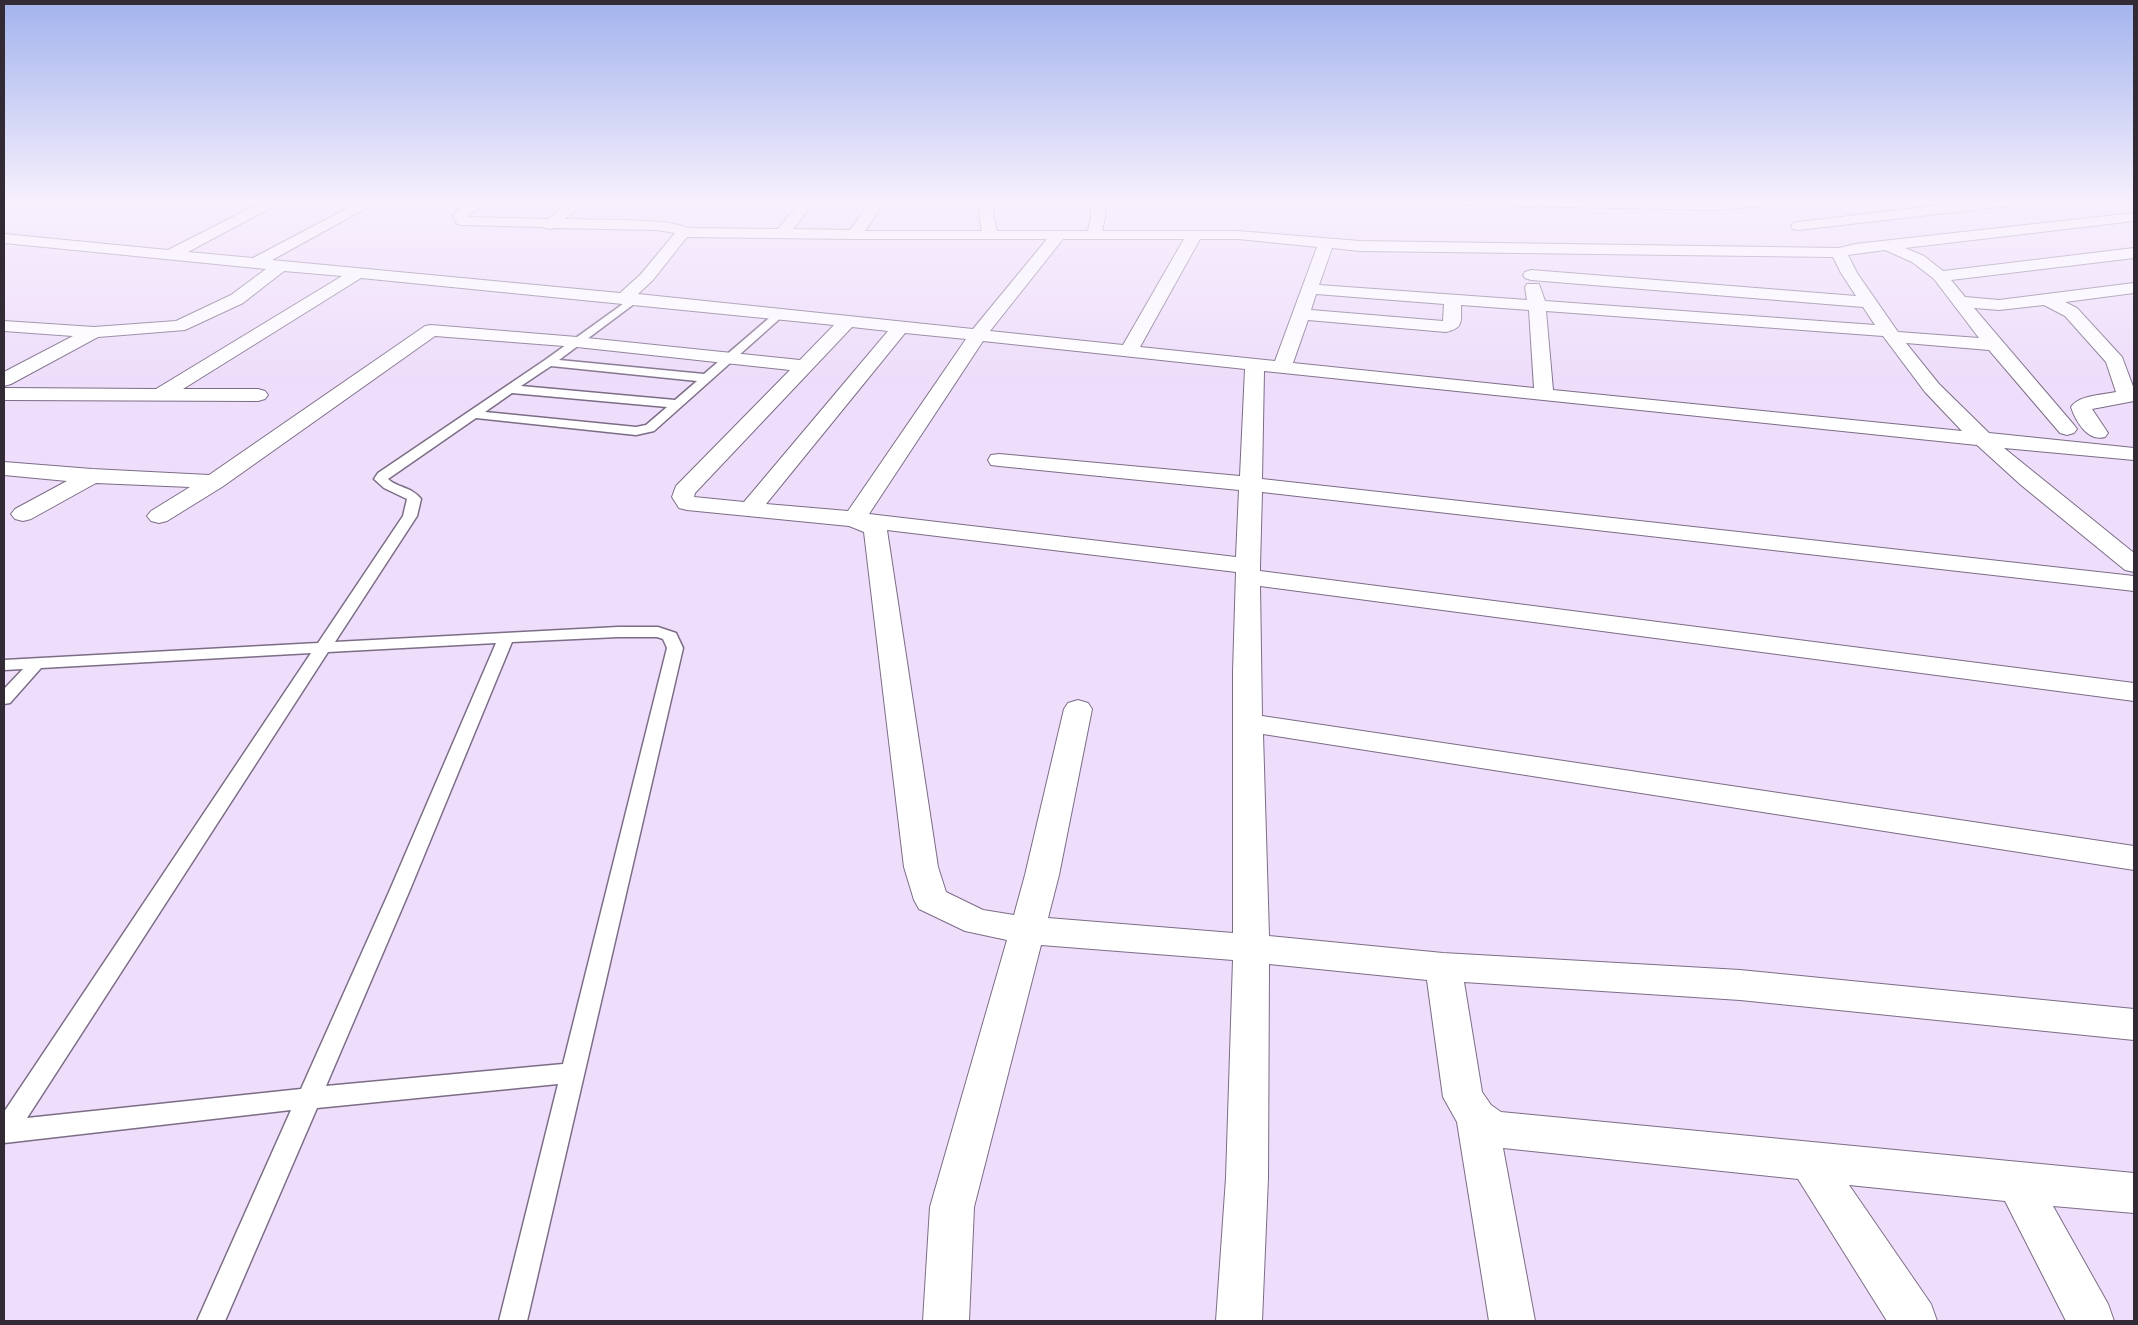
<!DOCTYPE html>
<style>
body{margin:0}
#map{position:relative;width:2138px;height:1325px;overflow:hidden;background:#eeddfb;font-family:"Open Sans",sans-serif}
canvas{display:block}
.frame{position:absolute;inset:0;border:5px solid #322b36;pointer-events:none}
</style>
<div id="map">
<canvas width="2138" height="1325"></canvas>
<div class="frame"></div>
</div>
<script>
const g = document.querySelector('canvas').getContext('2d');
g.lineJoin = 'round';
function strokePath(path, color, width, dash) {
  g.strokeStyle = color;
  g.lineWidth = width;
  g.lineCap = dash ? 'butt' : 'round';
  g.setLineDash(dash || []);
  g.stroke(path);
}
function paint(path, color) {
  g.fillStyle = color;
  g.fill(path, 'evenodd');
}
const lane = new Path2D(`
 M634,296L638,297V301L559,360L704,374L775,313H783L784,315L654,431L636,435L476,418L388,479C398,488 412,487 421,499L417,516L335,642L618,627H658L676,633L683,648L527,1321H499L558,1084L317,1108L225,1321H197L291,1110L4,1143V1112L311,653L41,668L10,703L4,704V689L23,669L4,670V660L318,643L403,516L407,499L384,488L374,479L378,473L545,360ZM551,366L697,381L675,400L521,386ZM512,393L667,407L646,425L636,427L485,412ZM618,637H657L663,639L667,648L563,1064L326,1086L409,892L512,642ZM496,643L389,892L301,1089L27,1118L328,652Z`);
const street = new Path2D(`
 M264,201H283L188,252L253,258L361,201H379L272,260L620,293L641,274L675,233L657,230L555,228L549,229L543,227L462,225L457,224L453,215L469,201H486L468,217L548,219L571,201H587L565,219C588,220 672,218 687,228L778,229L800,201H815L793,229L850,230L871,201H885L865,231H982L979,215L981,201H995L993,215L997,231H1088L1091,217V201H1105V217L1102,231H1238L1360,241L1839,248L1855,244L2134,213V221L1905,248L1924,256L1943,271L2134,248V258L1951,280L1965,297L1999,300L2134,283V293L2065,302L2077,308L2122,357L2134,389V401L2092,409L2108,433L2105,437C2088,442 2076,422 2071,407C2079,395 2102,395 2116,392L2106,362L2065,316L2044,305L1999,310L1974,308L2074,425L2077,429L2074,433L2067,435L2060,433L1989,350L1906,343L1939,384L1989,433L2134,448V460L2004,448L2134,553V572L2125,570L2021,485L1977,445L1264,371L1262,479L2134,576V591L1262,492L1260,566V571L2134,683V701L1260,586L1262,716L2134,846V870L1263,734L1269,936L1443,953L1740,970L2134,1009V1040L1740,1000L1464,982L1482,1092L1491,1105L1501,1112L2134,1173V1213L2053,1206L2108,1304L2114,1321H2066L2005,1201L1849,1185L1931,1304L1937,1321H1887L1798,1179L1503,1148L1535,1321H1489L1457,1122L1443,1097L1427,980L1269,964L1268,1178L1262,1321H1216L1226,1178L1233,960L1041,945L974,1207L969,1321H923L930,1207L1007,940L965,931L919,909L914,900L904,867L864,532L849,526L687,510L679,508L672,497L676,486L790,370L577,347L435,336L222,487L167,521L159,523L151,521L147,516L151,511L190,487L96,483L31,519L23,521L15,519L11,514L15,509L67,481L4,475V462L92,469L209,475L425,326L431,325L577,337L800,360L834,325L361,278L183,389H258L265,391L268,395L265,399L258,401L4,400V388L156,389L342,276L284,271L243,303L185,330L98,337L11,384L4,386V372L73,336L4,331V321L94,327L176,321L231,295L266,269L4,243V234L168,250ZM687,237L854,239H1047L973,329L638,294L653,280ZM1063,239H1184L1123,345L990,331ZM1200,239H1238L1317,247L1275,361L1140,347ZM1332,248L1360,251L1833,257L1841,273L1856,296L1531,270L1525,272L1523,275L1525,278L1531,280L1863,307L1875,325L1545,301L1539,284H1527L1525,287L1527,300L1319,285ZM1885,250L1912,262L1934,279L1979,338L1898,332L1857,273L1848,255ZM1316,294L1444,304L1443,321L1311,310ZM1461,305L1529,310L1534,388L1293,363L1308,320L1446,332C1464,328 1461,321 1461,305ZM1546,311L1883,336L1925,392L1962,431L1553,390ZM852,327L888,331L744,502L694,497L695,493ZM905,333L966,339L848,511L766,504ZM983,341L1245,369L1240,476L999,454L991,455L988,460L991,465L999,466L1239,490L1236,557L869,514ZM887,530L1236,572L1233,672V933L1048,918L1059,875L1092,709L1088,703L1078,700L1068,703L1064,709L1025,875L1014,915L983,910L946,892L938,867Z
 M1458,201H1779L1772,205L1715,210L1465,205Z
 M1976,201H2023L2016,205L1798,230L1793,229L1791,226L1793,223L1798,222Z`);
strokePath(lane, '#7c6d87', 3);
strokePath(street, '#7c6d87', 2);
paint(lane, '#fff');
paint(street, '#fff');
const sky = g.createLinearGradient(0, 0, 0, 387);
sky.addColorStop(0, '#a2b3ed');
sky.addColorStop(0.52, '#f7f0fd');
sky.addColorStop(1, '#f7f0fd00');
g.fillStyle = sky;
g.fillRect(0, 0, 2138, 387);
</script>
